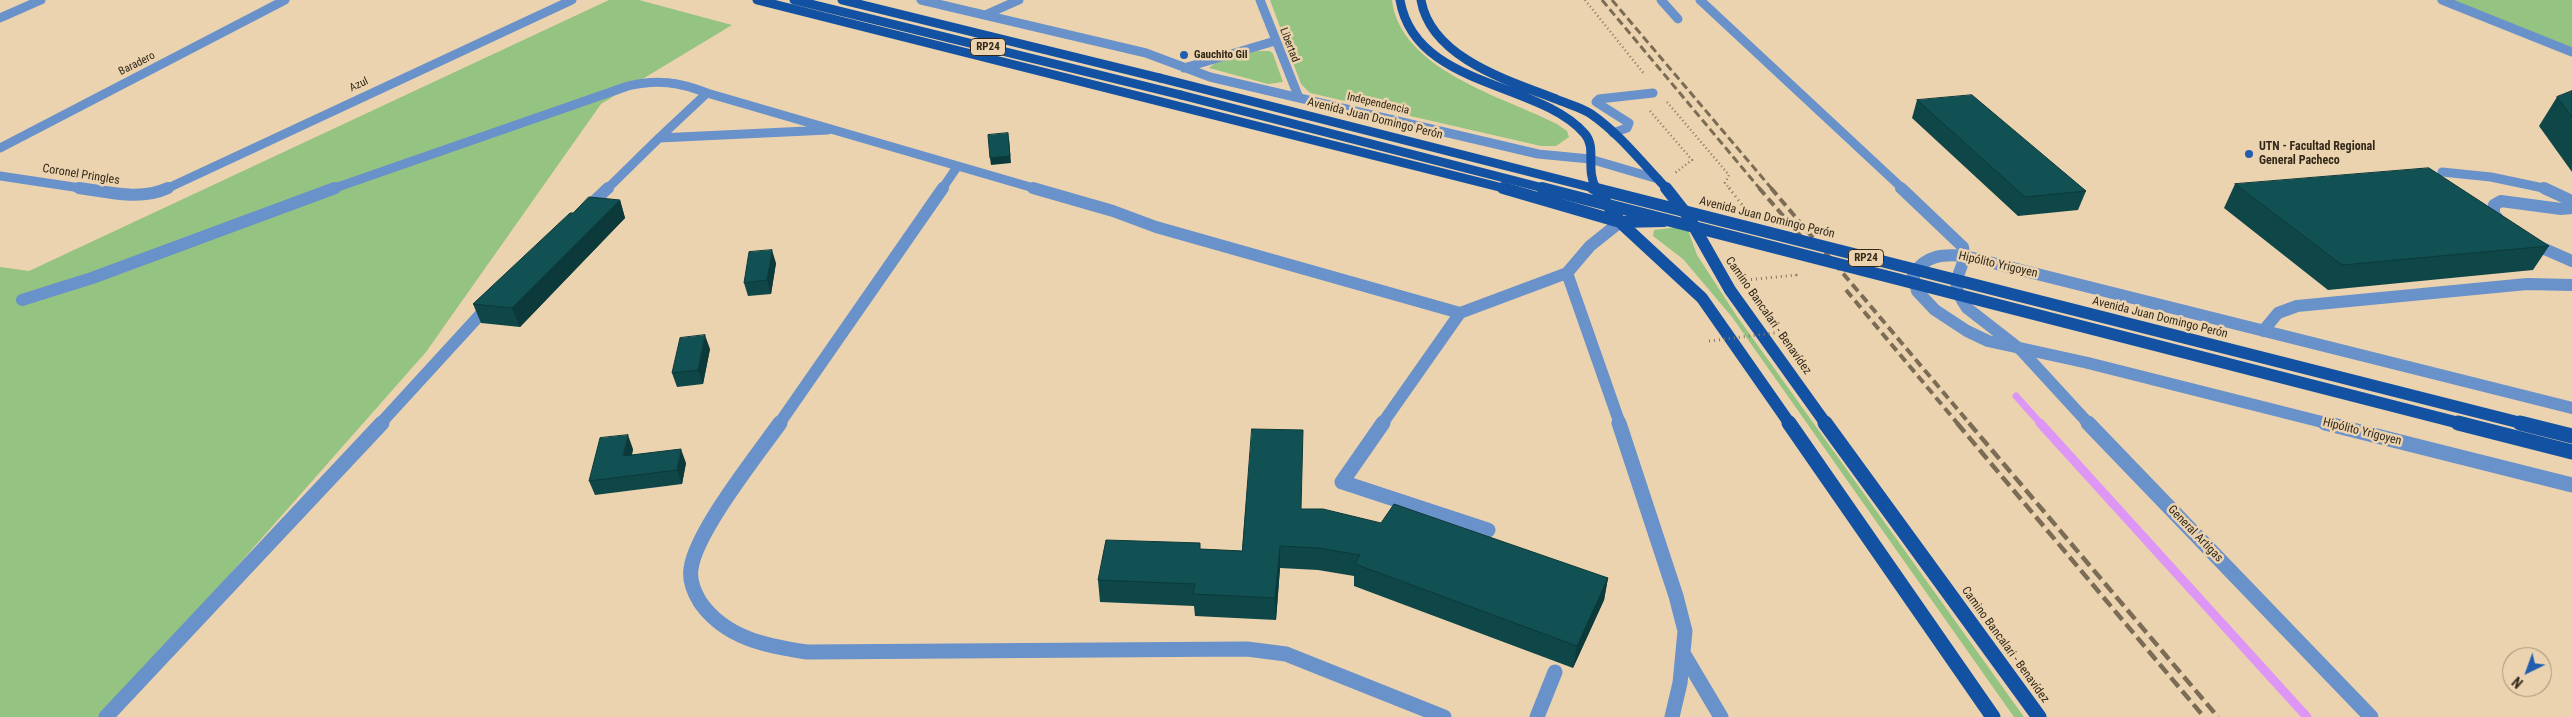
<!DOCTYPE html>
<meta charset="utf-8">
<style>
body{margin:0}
#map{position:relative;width:2572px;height:717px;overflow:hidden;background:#ecd3af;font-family:"Roboto Condensed",sans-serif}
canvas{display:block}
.north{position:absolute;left:2502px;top:647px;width:50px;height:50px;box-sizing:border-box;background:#ecd3af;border:1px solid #a18f73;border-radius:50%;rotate:222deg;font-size:14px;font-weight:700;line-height:20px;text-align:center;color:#312819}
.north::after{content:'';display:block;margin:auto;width:18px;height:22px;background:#215eaf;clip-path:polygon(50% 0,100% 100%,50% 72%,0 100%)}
</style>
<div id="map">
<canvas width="2572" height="717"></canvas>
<div class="north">N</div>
</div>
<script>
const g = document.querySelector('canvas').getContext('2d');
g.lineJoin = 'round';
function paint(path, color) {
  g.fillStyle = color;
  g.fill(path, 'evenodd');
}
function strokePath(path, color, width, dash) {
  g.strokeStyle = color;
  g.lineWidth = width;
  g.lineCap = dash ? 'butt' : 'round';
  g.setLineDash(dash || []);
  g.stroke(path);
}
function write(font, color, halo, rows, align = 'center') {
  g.font = font + ' "Roboto Condensed",sans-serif';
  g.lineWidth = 5;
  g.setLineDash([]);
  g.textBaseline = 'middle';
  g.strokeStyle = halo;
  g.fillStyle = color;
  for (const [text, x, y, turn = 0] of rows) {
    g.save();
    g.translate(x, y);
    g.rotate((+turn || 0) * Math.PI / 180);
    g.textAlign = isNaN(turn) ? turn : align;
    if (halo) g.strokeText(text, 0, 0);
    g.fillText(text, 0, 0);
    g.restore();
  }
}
paint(new Path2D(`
 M609,0H639L732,25L601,104L426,352L104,717H0V267L29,271Z
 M1270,0H1392C1400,70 1504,97 1557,124L1567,131L1569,137L1556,146H1541L1310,93L1301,84Z
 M2436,0H2572V55Z
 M1257,51H1270L1273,54L1283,82L1268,84L1209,68L1215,63Z
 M1678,227L1688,230L1697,255L1736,315L2024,717H2014L1732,317L1683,259L1653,236L1654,230Z`), '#94c382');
strokePath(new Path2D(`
 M2016,396L2041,424`), '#dd95f6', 7);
strokePath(new Path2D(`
 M2040,423L2307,717`), '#dd95f6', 9);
strokePath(new Path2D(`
 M1585,0L1645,75
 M1667,102L1729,175L1725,183L1730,189
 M1650,111L1692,160L1675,173`), '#86765e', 2.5, [1, 3]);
strokePath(new Path2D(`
 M1729,188L1743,206
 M1746,280L1796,275L1794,272`), '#86765e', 3, [1, 4]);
strokePath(new Path2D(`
 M921,0L1146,53L1210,77L1538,154L1590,159L1658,179
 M1260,0L1299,98
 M1661,0L1678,19
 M1700,0L1903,189
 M2442,0L2572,52
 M985,15L1019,0
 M0,18L41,0
 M1184,68L1275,41
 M828,130L659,138L707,93L1037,189
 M1613,133L1627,128L1629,123L1596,102L1599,99L1653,93
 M0,148L285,0
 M2442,172L2491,177L2548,189
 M0,176L87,189
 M166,189L572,0
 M332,189L628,86C657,79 679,82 707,93
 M607,189L659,138
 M942,189L957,167`), '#6991ca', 9);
strokePath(new Path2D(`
 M79,188C109,192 140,201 168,188
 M1033,188L1113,211L1156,227L1460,313
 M1901,188L1963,247C1969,273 1943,275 1967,308L2021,350L2089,424
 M2544,188L2572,201
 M585,210L608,188
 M2502,224L2494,214V205L2501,201L2561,209L2572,208
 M2531,243L2572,261
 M22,300L92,278L335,188
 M2263,331L2278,313L2297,306L2527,284L2572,285
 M380,424L489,305
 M779,424L943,188
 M1382,424L1460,313L1567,273
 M1620,424L1567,273L1590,246L1620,222
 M2330,424L2088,363L1988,341L1967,331L1935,310L1917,291L1913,274C1926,255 1943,254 1965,256L2572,408`), '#6991ca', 12);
strokePath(new Path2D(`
 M780,423C757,455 695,533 691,569C689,581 694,592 700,602C725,638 766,646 807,652L1247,649L1286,654L1444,717
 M1383,423L1342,482L1488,530
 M1619,423L1676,596L1685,631L1680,683L1672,717
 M2088,423L2371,717
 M2325,423L2572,485
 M1683,653L1721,717
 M106,717L382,423
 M1537,717L1555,672`), '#6991ca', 15);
strokePath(new Path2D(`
 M757,0L1507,189
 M794,0L1181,95
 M842,0L1160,78
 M1400,0C1415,88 1540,81 1585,134C1597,148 1585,168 1596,189
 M1421,0C1431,58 1509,81 1556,99C1567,104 1581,107 1591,114C1620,134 1643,164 1667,189`), '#1352a3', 9);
strokePath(new Path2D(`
 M1503,188L1620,222L1664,221
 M1595,188L1622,224L1702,298L1790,424
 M1666,188L1688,216L1730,290L1826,424`), '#1352a3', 12);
strokePath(new Path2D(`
 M1789,423L1993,717
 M1825,423L2039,717`), '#1352a3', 15);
strokePath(new Path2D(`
 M1602,0L1760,189
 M1612,0L1772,189`), '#7b6c55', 3, [8, 4]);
strokePath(new Path2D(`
 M1759,188L1804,240
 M1771,188L1970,424
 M1846,290L1958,424`), '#7b6c55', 4, [9, 5]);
strokePath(new Path2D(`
 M1957,423L2204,717
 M1969,423L2218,717`), '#7b6c55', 4.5, [12, 5.5]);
strokePath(new Path2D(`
 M1709,341L1782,332`), '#86765e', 3, [1, 4]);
strokePath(new Path2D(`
 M1160,78L1597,189
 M1181,95L1547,189`), '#1352a3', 9);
strokePath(new Path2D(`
 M1542,188L2463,424
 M1593,188L2525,424`), '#1352a3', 12);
strokePath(new Path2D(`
 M2458,423L2572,452
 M2520,423L2572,436`), '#1352a3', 15);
paint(new Path2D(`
 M2572,91V172L2539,126L2557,97Z
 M1917,100L2086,191L2078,210L2018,216L1912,118Z
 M2235,184L2549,246L2533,270L2328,290L2224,208Z
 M620,200L625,218L520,327L481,323L473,304L573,213Z
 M776,263L771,294L748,296L744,283Z
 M710,349L703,384L677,387L672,373Z
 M633,449L632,455L686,463L682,484L595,495L589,481Z
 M1301,509L1608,578L1604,600L1573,668L1354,586V576L1318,570L1280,568L1276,620L1195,616L1194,606L1100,602L1098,580L1200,549L1242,551Z`), '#0f4647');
paint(new Path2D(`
 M1009,140L1011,163L991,165L990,158Z
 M620,200L625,218L520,327L512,308Z
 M772,250L776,263L771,294L767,280Z
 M705,335L710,349L703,384L698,370Z
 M628,435L633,449L628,471L623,456Z
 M681,449L686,463L682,484L677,470Z
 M1280,546V568L1276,620L1275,598Z
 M1608,578L1604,600L1573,668L1577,646Z`), '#0c393a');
const building = new Path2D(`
 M2572,91V117L2557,97Z
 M1972,95L2086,191L2025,197L1917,100Z
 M1008,133L1010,156L990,158L988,135Z
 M2429,168L2549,246L2342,265L2235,184Z
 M589,197L620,200L512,308L473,304L570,213H573Z
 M772,250L767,280L744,283L749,252Z
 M705,335L698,370L672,373L680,338Z
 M1252,429L1303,430L1301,509H1323L1381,523L1394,504L1608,578L1577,646L1355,564L1360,555L1318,548L1280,546L1275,598L1193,594L1195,584L1098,580L1106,540L1200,543V549L1242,551Z
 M628,435L623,456L681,449L677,470L589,481L600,438Z`);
paint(building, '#115153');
strokePath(building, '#0c393a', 1);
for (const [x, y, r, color] of [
 [1184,55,5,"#215eaf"],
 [2249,154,5,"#215eaf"]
]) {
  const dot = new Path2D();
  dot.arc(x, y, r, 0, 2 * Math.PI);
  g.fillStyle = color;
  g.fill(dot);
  strokePath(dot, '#ecd3af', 2);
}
write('11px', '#312819', '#ecd3af', [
 ["Libertad",1289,45,69],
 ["Baradero",137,64,-27],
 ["Azul",359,85,-25],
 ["Independencia",1378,104,13]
]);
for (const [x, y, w] of [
 [988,47,35],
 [1866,258,35]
]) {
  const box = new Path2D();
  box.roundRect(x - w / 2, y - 8.5, w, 17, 4);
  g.fillStyle = '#ecd3af';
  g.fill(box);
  strokePath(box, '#312819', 1);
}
write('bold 11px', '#312819', null, [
 ["RP24",988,47],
 ["RP24",1866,258]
]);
write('bold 11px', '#312819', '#ecd3af', [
 ["Gauchito Gil",1194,55]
], 'left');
write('12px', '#312819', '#ecd3af', [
 ["Avenida Juan Domingo Perón",1375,119,14],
 ["Coronel Pringles",81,175,9],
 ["Avenida Juan Domingo Perón",1767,218,14],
 ["Hipólito Yrigoyen",1998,265,13],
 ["Camino Bancalari - Benavídez",1768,316,55],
 ["Avenida Juan Domingo Perón",2160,318,14],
 ["Hipólito Yrigoyen",2362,432,14],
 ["General Artigas",2195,534,46],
 ["Camino Bancalari - Benavídez",2005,645,54]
]);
write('bold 12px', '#312819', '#ecd3af', [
 ["UTN - Facultad Regional",2259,147],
 ["General Pacheco",2259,161]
], 'left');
</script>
